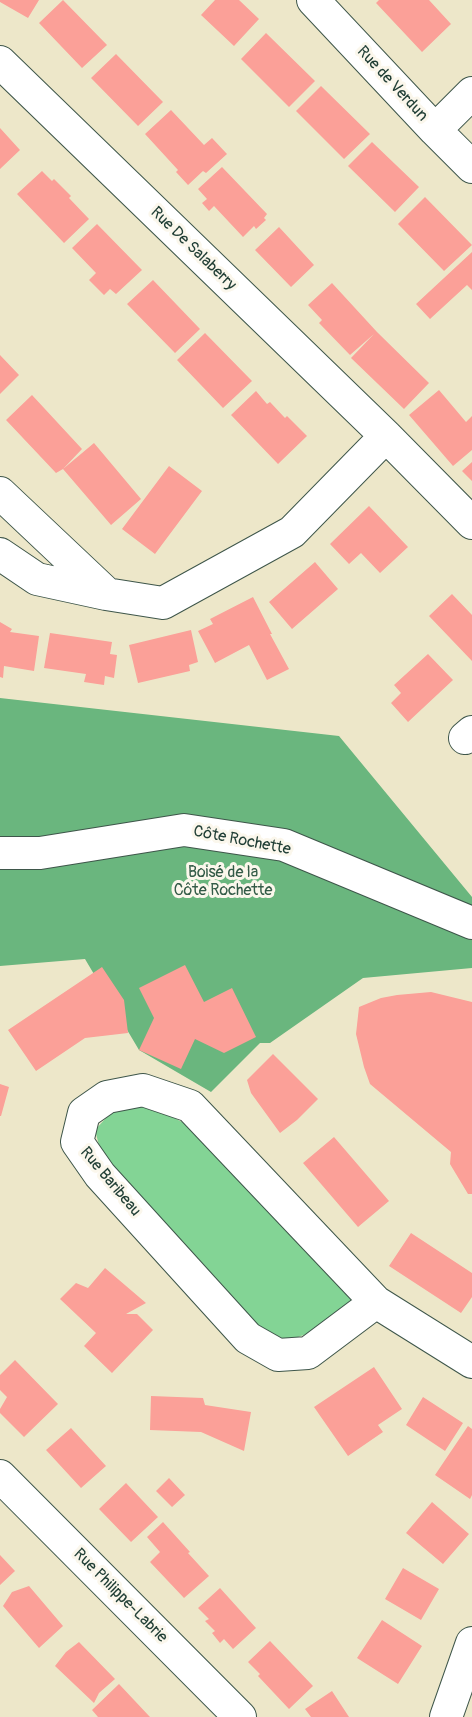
<!DOCTYPE html>
<meta charset="utf-8">
<style>
body{margin:0}
canvas{display:block;background:#ede7c9}
</style>
<canvas width="472" height="1717"></canvas>
<script>
const g = document.querySelector('canvas').getContext('2d');
g.lineJoin = 'round';
function paint(path, color) {
  g.fillStyle = color;
  g.fill(path, 'evenodd');
}
function strokePath(path, color, width, dash) {
  g.strokeStyle = color;
  g.lineWidth = width;
  g.lineCap = dash ? 'butt' : 'round';
  g.setLineDash(dash || []);
  g.stroke(path);
}
function write(font, color, halo, rows, align = 'center') {
  g.font = font + ' Pangolin,sans-serif';
  g.lineWidth = 6;
  g.setLineDash([]);
  g.textBaseline = 'middle';
  g.strokeStyle = halo;
  g.fillStyle = color;
  for (const [text, x, y, turn = 0] of rows) {
    g.save();
    g.translate(x, y);
    g.rotate((+turn || 0) * Math.PI / 180);
    g.textAlign = isNaN(turn) ? turn : align;
    if (halo) g.strokeText(text, 0, 0);
    g.fillText(text, 0, 0);
    g.restore();
  }
}
paint(new Path2D(`
 M147,1103L191,1127L354,1299L312,1332L287,1341L261,1331L101,1153L95,1130L116,1107Z`), '#83d495');
paint(new Path2D(`
 M0,698L339,736L472,897V968L363,978L270,1043H260L211,1092L139,1050L85,959L0,966Z`), '#6ab67e');
paint(new Path2D(`
 M0,0H39L28,18L0,2Z
 M63,0L107,45L82,68L39,23Z
 M215,0H239L259,19L234,46L201,15Z
 M379,0H429L451,24L422,52L376,3Z
 M266,33L315,81L289,107L241,59Z
 M116,54L163,102L138,126L91,78Z
 M321,86L370,134L344,159L296,111Z
 M171,110L204,145L212,138L227,154L206,173L203,171L188,185L176,172L178,170L145,134Z
 M0,128L20,150L0,169Z
 M372,142L419,187L395,212L348,166Z
 M222,167L267,214L264,218L266,220L256,229L254,226L243,237L214,206L209,211L202,203L207,199L198,189Z
 M42,171L52,181L54,179L71,196L69,198L89,219L64,243L17,194Z
 M425,197L472,245L444,271L398,224Z
 M97,224L142,270L116,294L110,289L104,295L89,280L96,273L72,248Z
 M279,227L314,265L291,287L255,250Z
 M472,252V290L467,285L430,319L416,304Z
 M153,280L200,329L175,353L127,304Z
 M332,283L377,332L429,383L404,409L351,358L374,334L350,355L319,323L322,320L308,305Z
 M205,333L252,381L223,408L177,360Z
 M0,355L19,375L0,394Z
 M439,390L466,422L472,416V450L453,466L409,415Z
 M256,391L267,404L270,402L285,418L287,416L307,436L278,464L231,415Z
 M32,395L82,449L63,469L94,443L141,499L111,525L63,469L56,473L6,420Z
 M472,462V481L462,471Z
 M169,466L202,491L155,554L122,529Z
 M369,506L408,547L380,573L361,553L349,564L330,544Z
 M315,562L338,589L292,629L269,602Z
 M452,594L472,615V661L429,616Z
 M253,597L272,634H270L289,669L267,680L249,645L215,663L198,631L213,624L210,619Z
 M0,622L12,629L10,632L39,636L34,671L4,666L3,678L0,677Z
 M191,630L198,662L189,665L190,671L138,683L129,645Z
 M50,633L112,642L110,654L117,655L114,678L105,676L104,685L84,682L86,674L44,668Z
 M428,654L453,680L408,722L391,703L401,693L394,685Z
 M185,965L204,1002L232,988L256,1037L224,1053L195,1039L181,1069L139,1050L154,1018L139,988Z
 M102,967L124,1000L128,1033L85,1038L36,1071L8,1030Z
 M431,992L472,1002V1194H468L450,1164L451,1152L370,1084L364,1067L356,1034L359,1007L381,998L397,995Z
 M273,1054L318,1099L297,1120L280,1133L251,1093L247,1080Z
 M0,1084L9,1087L1,1116H0Z
 M334,1137L389,1201L358,1227L303,1163Z
 M411,1233L472,1273V1297L461,1313L389,1266Z
 M105,1268L146,1303L126,1314H137L153,1330L112,1373L84,1346L96,1333L60,1299L76,1283L88,1288Z
 M15,1360L58,1404L24,1437L0,1413V1409L7,1397L0,1390V1375Z
 M374,1367L402,1409L378,1425L383,1432L348,1456L314,1407Z
 M151,1396L203,1398L205,1405L251,1412L244,1451L201,1432L150,1430Z
 M423,1397L463,1423L445,1451L406,1425Z
 M468,1426L472,1429V1495L470,1499L435,1475Z
 M71,1428L106,1466L81,1488L46,1450Z
 M169,1478L185,1495L172,1507L156,1491Z
 M126,1483L158,1517L131,1542L99,1509Z
 M432,1502L469,1534L443,1564L406,1533Z
 M163,1522L190,1552L188,1553L209,1576L184,1598L150,1562L160,1552L147,1537Z
 M0,1555L15,1571L0,1585Z
 M403,1568L439,1589L421,1620L385,1599Z
 M29,1586L63,1626L39,1648L3,1606L12,1592Z
 M220,1588L256,1628L233,1649L224,1639L220,1643L212,1633L215,1631L205,1621L209,1619L198,1608Z
 M382,1620L422,1646L398,1684L357,1658Z
 M270,1641L313,1686L289,1709L258,1676L260,1674L248,1662Z
 M79,1642L115,1679L99,1693L94,1703L55,1666L66,1652Z
 M119,1684L150,1717H98L92,1710Z
 M332,1691L349,1717H311L305,1709Z`), '#fba098');
const minor = new Path2D(`
 M313,0L435,130L472,167
 M0,62L386,436L472,523
 M435,130L472,93
 M0,493L106,593
 M0,554L37,579L106,594L163,603L292,532L386,436
 M465,738L472,732
 M0,853H40L184,830L284,845L472,923
 M376,1302L308,1353L278,1355L248,1338L100,1175L77,1142L84,1113L107,1097L143,1090L190,1106L376,1302L472,1362
 M0,1476L240,1717
 M446,1717L472,1643`);
strokePath(minor, '#3e564a', 34);
strokePath(minor, '#fff', 32);
write('16px', '#1f3d34', '#fbf7ec', [
 ["Rue de Verdun",392,84,47],
 ["Rue De Salaberry",193,249,44],
 ["Côte Rochette",242,841,11],
 ["Rue Baribeau",110,1182,50],
 ["Rue Philippe-Labrie",120,1596,45]
]);
write('16px', '#335b47', '#fbf7ec', [
 ["Boisé de la",223,873],
 ["Côte Rochette",223,891]
]);
</script>
